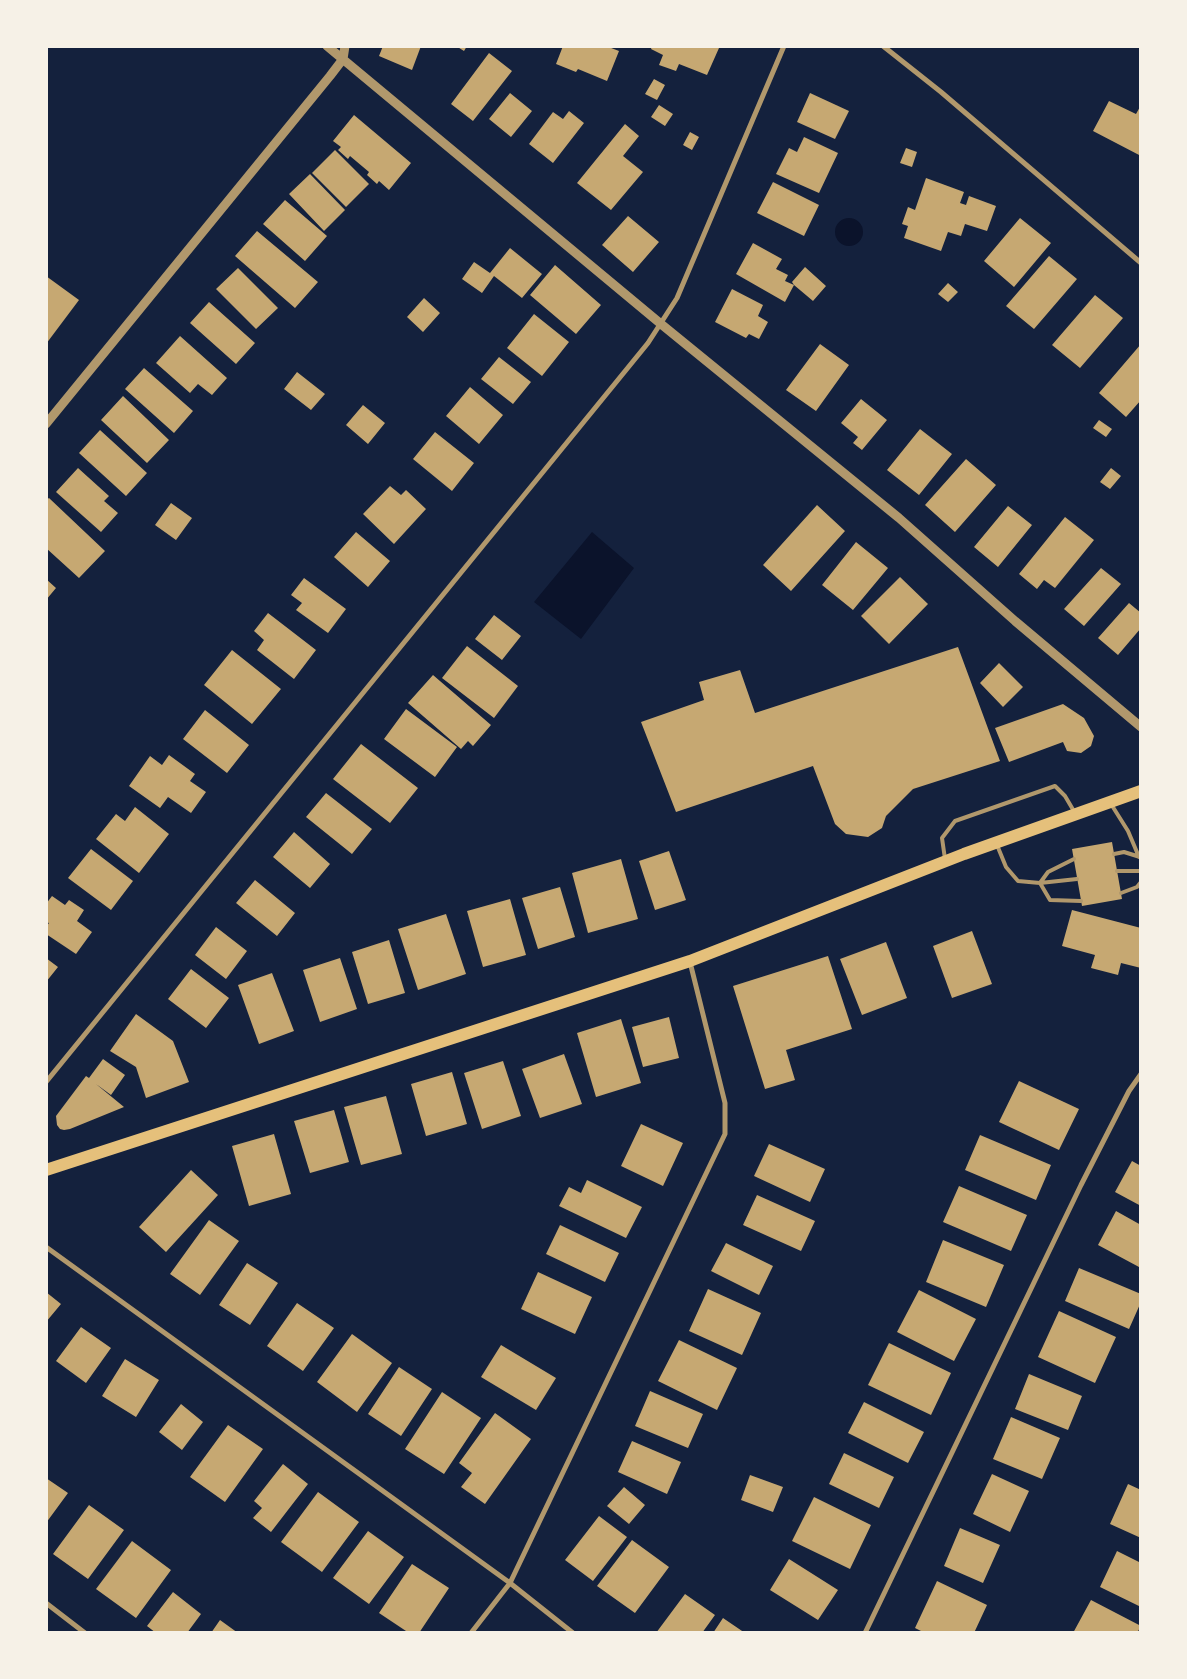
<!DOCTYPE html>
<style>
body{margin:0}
#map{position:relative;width:1187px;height:1679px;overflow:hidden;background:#14213d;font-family:"Golos Text",sans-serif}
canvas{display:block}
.frame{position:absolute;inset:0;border:48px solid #f6f1e7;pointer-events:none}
</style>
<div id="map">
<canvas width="1187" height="1679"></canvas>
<div class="frame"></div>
</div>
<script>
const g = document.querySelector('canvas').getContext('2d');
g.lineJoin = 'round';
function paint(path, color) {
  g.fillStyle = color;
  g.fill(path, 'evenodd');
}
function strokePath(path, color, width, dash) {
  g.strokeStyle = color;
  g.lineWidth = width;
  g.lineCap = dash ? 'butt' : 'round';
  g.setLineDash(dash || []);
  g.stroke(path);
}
paint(new Path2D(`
 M835 232a14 14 0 1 1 28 0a14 14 0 1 1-28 0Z
 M592,532L634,568L581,639L534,602Z`), '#0b132b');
paint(new Path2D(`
 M383,46H421L412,70L379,56Z
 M456,46H467L464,51Z
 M563,46H606L619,51L607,81L578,69L576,72L556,64Z
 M652,46H716L719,48L707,75L679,64L676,71L659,65L663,55L651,49Z
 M489,53L512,71L473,121L451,104Z
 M654,79L665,85L657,100L645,94Z
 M510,93L532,111L511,137L489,119Z
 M810,93L849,111L835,139L797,122Z
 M1109,101L1136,114L1141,105V156L1093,131Z
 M659,105L673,114L665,126L651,117Z
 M569,111L584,123L553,163L529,144L553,112L563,119Z
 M354,115L411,163L389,190L379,181L377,184L367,175L369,172L350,156L348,159L338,150L341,147L333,141Z
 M625,124L639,136L623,156L643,172L611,210L577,183Z
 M690,132L699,137L692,150L683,145Z
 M804,137L838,153L819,193L776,174L789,148L797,152Z
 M906,148L917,152L912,167L900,163Z
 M335,150L369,184L346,207L312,173Z
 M310,174L345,210L324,231L289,194Z
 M926,178L964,192L960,203L966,205L969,196L996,206L987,231L965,224L961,236L948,232L941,251L904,238L908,226L902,224L908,207L915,210Z
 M773,182L819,205L804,236L757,213Z
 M285,200L327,236L305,261L263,224Z
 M628,216L659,242L633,272L602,245Z
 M1020,218L1051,243L1014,287L984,261Z
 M257,231L318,282L295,308L235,256Z
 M753,243L782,259L776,269L788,275L785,281L794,285L792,282L805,267L826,286L813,301L794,285L785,302L736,274Z
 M510,248L542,274L522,298L494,276L482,293L462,279L474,262L490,273Z
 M1049,256L1077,279L1034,329L1006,306Z
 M555,265L601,305L576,334L530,295Z
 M238,268L278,308L256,329L216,289Z
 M46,276L79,300L46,344Z
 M948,283L958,292L948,302L938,294Z
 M732,289L763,305L758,316L768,322L759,339L749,334L746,338L715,322Z
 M1095,295L1123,318L1080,368L1052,345Z
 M424,298L440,313L423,332L407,317Z
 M209,302L255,343L236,364L190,323Z
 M534,314L569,342L542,376L507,348Z
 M180,336L227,378L212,395L198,384L190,393L156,363Z
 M820,344L849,365L816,411L786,390Z
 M1141,344V400L1126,417L1099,393Z
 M499,357L531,382L513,404L481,379Z
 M144,368L193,411L174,433L125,389Z
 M297,372L325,394L311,410L284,389Z
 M470,387L503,415L479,444L446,416Z
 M123,396L169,440L147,463L101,420Z
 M861,399L887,420L862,450L853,443L858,437L841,423Z
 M363,405L385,423L368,444L346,425Z
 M1099,420L1112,429L1106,437L1093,428Z
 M920,429L952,454L919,495L887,470Z
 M100,430L147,473L126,496L79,453Z
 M435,432L474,463L452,491L413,459Z
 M966,459L996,485L955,532L925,505Z
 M78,468L109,496L104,501L118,513L101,532L56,492Z
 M1111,468L1121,476L1110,489L1100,482Z
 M390,486L401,495L406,490L426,509L394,544L363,514Z
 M49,498L105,551L79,578L46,548V500Z
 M171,503L192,518L176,540L155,525Z
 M817,505L845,531L791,591L763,565Z
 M1008,506L1032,525L998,567L974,547Z
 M1065,517L1094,540L1055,588L1044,580L1037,589L1019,574Z
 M356,532L390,561L368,587L334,557Z
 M856,542L888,568L853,610L822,585Z
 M1101,568L1121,584L1084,626L1064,609Z
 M900,577L928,604L889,644L861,616Z
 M304,578L346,609L328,633L296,610L302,603L291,595Z
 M46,579L56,588L46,600Z
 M1129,603L1141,613V628L1118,655L1098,638Z
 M268,613L316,650L294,679L257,650L264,640L254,631Z
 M494,615L521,636L502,660L475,639Z
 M467,646L518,686L494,718L442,678Z
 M958,647L1000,761L913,789L886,816L882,828L868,837L846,834L835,824L813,766L676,812L641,722L704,700L699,682L740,670L755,713Z
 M232,650L281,689L252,724L204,685Z
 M999,663L1023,687L1003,707L980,683Z
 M433,675L491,725L473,746L468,741L461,749L408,703Z
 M1063,704L1084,718L1094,736L1091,746L1081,753L1067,751L1063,742L1009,762L995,728Z
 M406,709L457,747L435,777L384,739Z
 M205,710L249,745L227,773L183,739Z
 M361,744L418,788L390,823L333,779Z
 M169,755L195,774L190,781L206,792L191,813L168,797L160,808L129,786L150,756L162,765Z
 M326,793L372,829L352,854L306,817Z
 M135,807L169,834L139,873L96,839L116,814L125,821Z
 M294,832L330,864L310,888L273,857Z
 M1112,842L1122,899L1082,906L1072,849Z
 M91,849L133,881L111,910L68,878Z
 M669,851L686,900L655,910L639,861Z
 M621,859L638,919L588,933L572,873Z
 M255,880L295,913L277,936L236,903Z
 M560,887L575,937L538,949L522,898Z
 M52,896L65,905L69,900L84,910L77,921L92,932L76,954L46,934V927L49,923L46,922V904Z
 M510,899L526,955L483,967L467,911Z
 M1072,910L1141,928V968L1121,963L1118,975L1091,968L1095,955L1062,946Z
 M446,914L466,974L418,990L398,929Z
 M216,927L247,951L226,979L195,955Z
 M972,931L992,984L952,998L933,946Z
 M389,940L405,993L368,1004L352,952Z
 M886,942L907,998L862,1015L840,959Z
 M828,956L852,1029L786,1050L795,1080L765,1089L733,986Z
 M46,958L58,967L46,982Z
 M340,958L357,1009L320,1022L303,970Z
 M191,969L229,998L206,1028L168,999Z
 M272,973L294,1031L259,1044L238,985Z
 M136,1014L173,1041L189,1082L146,1098L136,1067L110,1051Z
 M669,1017L679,1058L643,1067L632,1027Z
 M621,1019L641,1083L596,1097L577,1033Z
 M564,1054L582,1104L540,1118L522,1069Z
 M103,1059L125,1075L111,1095L96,1084L124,1107L70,1129L64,1130L60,1129L57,1125L56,1116L86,1076L89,1078Z
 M503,1061L521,1116L482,1129L464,1073Z
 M452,1072L467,1124L426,1136L411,1084Z
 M1019,1081L1079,1109L1059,1150L999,1122Z
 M386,1096L402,1154L361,1165L344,1107Z
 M334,1110L349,1162L310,1173L294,1121Z
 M641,1124L683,1143L663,1186L621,1166Z
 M274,1134L291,1194L249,1206L232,1146Z
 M980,1135L1051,1165L1036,1200L965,1170Z
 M769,1144L825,1169L810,1202L754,1176Z
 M1132,1161L1141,1166V1206L1115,1192Z
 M191,1170L218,1195L166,1252L139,1227Z
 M587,1180L642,1207L626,1238L559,1206L569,1187L581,1193Z
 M959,1186L1027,1215L1011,1251L943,1222Z
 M757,1195L815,1221L801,1251L743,1225Z
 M1116,1211L1141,1225V1265L1139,1267L1098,1245Z
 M209,1220L239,1241L200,1295L170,1274Z
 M560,1225L619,1253L605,1282L546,1254Z
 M943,1240L1004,1265L986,1307L926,1282Z
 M726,1243L773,1266L759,1295L711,1271Z
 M247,1263L278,1283L250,1325L219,1305Z
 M1079,1268L1141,1294V1302L1129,1329L1065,1301Z
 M538,1272L592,1297L575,1334L521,1309Z
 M708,1289L761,1313L742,1355L689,1331Z
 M919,1290L976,1319L954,1361L897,1332Z
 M46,1292L61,1304L46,1322Z
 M297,1303L334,1328L303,1371L267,1346Z
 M1059,1311L1116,1337L1095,1383L1038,1357Z
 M81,1327L111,1348L86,1383L56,1361Z
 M352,1334L392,1363L357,1412L317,1382Z
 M679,1340L737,1368L717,1410L658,1381Z
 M889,1343L951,1373L931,1415L868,1385Z
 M501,1345L556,1378L536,1410L481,1377Z
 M125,1359L159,1380L136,1417L102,1396Z
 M399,1367L432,1389L401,1436L368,1414Z
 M1029,1374L1082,1396L1068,1430L1015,1409Z
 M650,1391L703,1414L688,1448L635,1426Z
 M442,1392L481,1418L444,1474L405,1449Z
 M864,1402L924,1432L908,1463L848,1433Z
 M181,1404L203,1422L182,1450L159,1432Z
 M495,1413L531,1439L485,1504L461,1487L472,1473L459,1463Z
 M1011,1417L1060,1438L1042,1479L993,1459Z
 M228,1425L263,1449L225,1502L190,1477Z
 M632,1441L681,1462L667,1494L618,1472Z
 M844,1453L894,1477L879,1508L829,1484Z
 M283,1464L308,1484L271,1532L253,1518L262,1508L254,1501Z
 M992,1474L1029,1491L1010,1532L973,1514Z
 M750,1475L783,1487L773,1512L741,1500Z
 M46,1478L68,1493L46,1523Z
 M1128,1484L1141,1490V1538L1110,1524Z
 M624,1487L645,1505L629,1524L607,1506Z
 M318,1492L359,1522L322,1572L281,1542Z
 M814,1497L871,1525L850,1569L792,1541Z
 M89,1505L124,1530L88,1579L53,1554Z
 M599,1516L627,1537L593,1581L565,1560Z
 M960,1528L1000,1545L983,1583L944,1566Z
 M368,1531L404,1557L369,1604L333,1578Z
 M632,1540L669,1567L635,1613L597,1586Z
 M132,1541L171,1570L136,1618L96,1589Z
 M1117,1551L1141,1563V1607L1100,1587Z
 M789,1559L838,1590L818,1620L770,1590Z
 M412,1564L449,1588L419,1633H409L379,1613Z
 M937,1581L987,1605L974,1633H925L915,1628Z
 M173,1592L201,1614L187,1633H156L147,1626Z
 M685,1594L715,1615L702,1633H656Z
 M1091,1600L1141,1626L1137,1633H1073Z
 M723,1618L745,1633H713Z
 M220,1620L238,1633H211Z`), '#c6a872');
strokePath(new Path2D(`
 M1111,804L1128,831L1139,857
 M997,845L1006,867L1018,881L1040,883L1077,879
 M1114,854L1124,852L1140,857
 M945,859L942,838L955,821L1055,786L1065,796L1075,813
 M1074,859L1048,872L1040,883L1050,900L1081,901
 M1117,871H1141
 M1121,893L1137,887L1141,882`), '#b1986c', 4);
strokePath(new Path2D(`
 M883,46L941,92L1141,263
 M46,1082L648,343L677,298L784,46
 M46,1247L510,1583L573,1633
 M46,1603L85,1633
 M471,1633L510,1583L725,1134V1103L690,962
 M865,1633L1081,1185L1129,1091L1141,1074`), '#b1986c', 5);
strokePath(new Path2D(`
 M327,46L661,324L899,518L1015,621L1141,727
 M46,424L330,76L343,59L345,46`), '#b1986c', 9);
strokePath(new Path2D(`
 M46,1170L690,961L964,854L1141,791`), '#e5c07b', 12);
</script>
